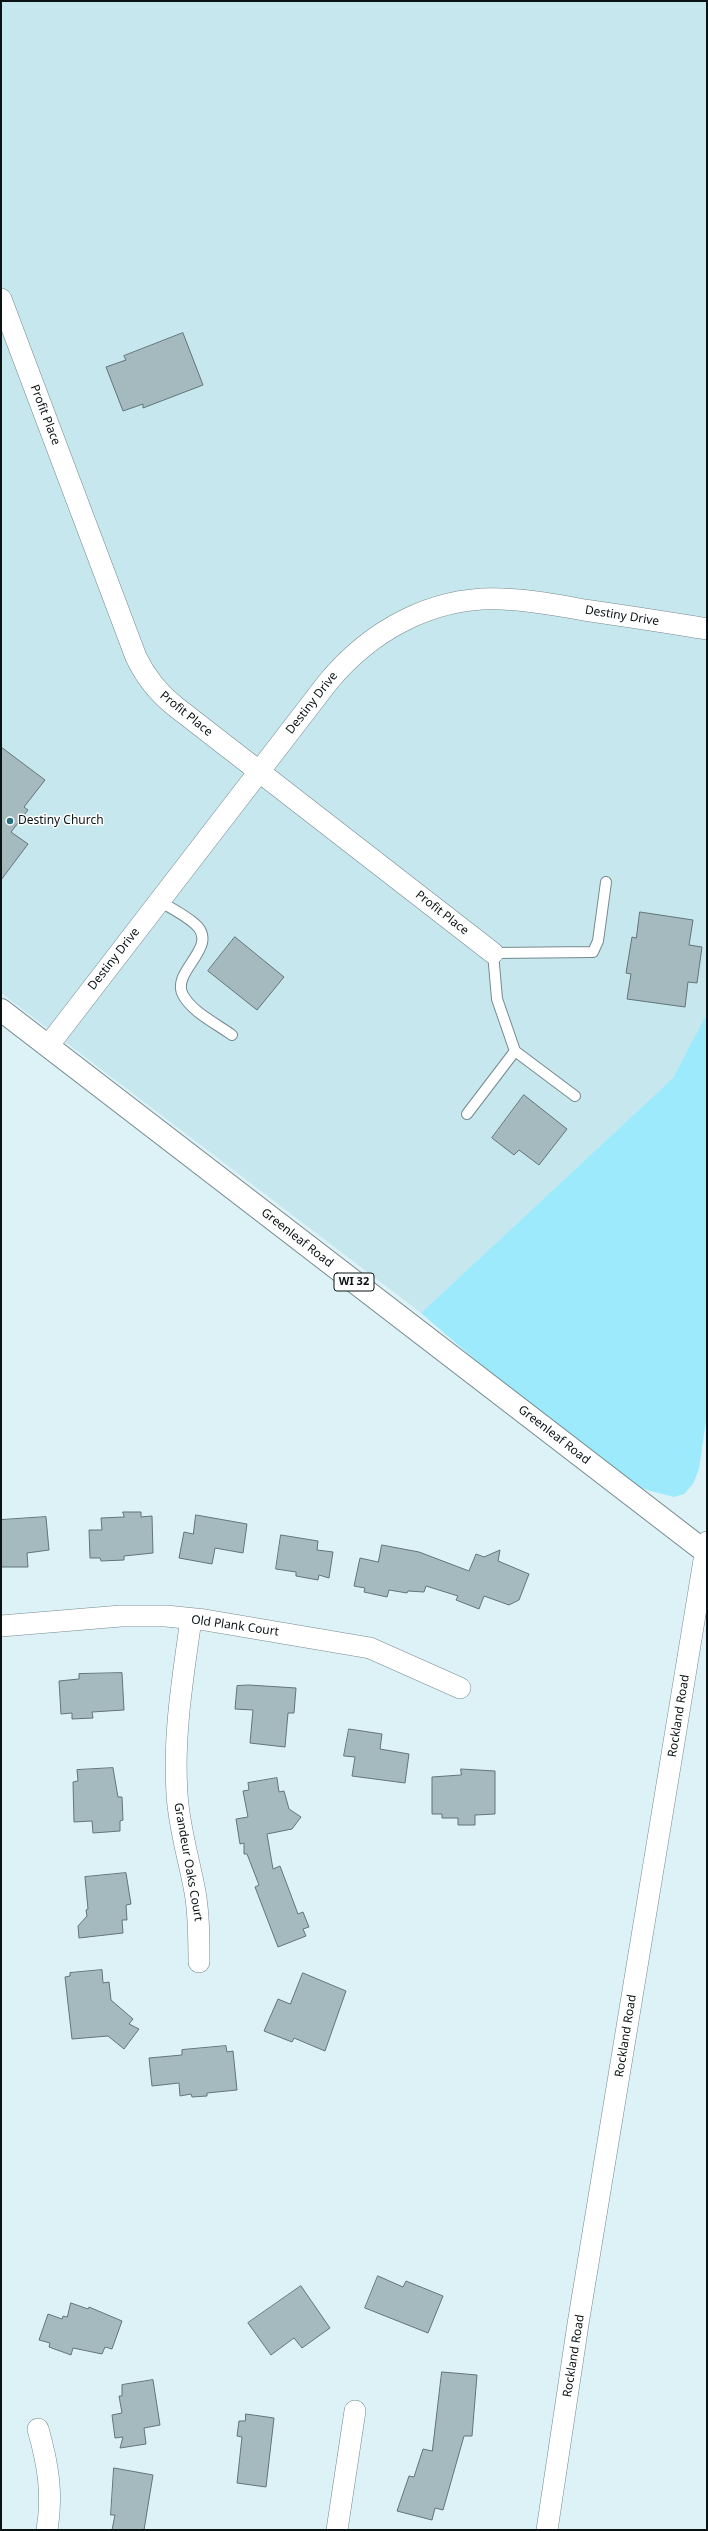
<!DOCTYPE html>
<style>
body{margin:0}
#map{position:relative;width:708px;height:2531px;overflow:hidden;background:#dcf2f7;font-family:"Noto Sans",sans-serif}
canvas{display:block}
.frame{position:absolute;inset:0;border:2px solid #0a1214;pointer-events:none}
</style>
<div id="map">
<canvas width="708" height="2531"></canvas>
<div class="frame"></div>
</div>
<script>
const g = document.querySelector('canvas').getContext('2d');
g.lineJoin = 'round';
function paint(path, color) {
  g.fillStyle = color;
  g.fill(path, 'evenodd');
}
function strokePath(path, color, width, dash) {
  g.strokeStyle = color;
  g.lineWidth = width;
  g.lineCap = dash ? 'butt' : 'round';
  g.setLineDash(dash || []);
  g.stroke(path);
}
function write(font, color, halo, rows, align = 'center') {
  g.font = font + ' "Noto Sans",sans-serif';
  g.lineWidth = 3;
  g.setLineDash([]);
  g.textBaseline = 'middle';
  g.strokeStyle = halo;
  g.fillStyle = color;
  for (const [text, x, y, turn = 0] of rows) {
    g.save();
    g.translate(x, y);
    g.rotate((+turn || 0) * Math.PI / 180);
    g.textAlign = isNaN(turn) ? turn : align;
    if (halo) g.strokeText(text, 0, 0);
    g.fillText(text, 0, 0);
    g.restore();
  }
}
paint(new Path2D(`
 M1,1H707V1013L673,1078L421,1313L1,993Z`), '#c7e7ee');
paint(new Path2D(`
 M707,1013V1414L699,1469L693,1484L684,1494L674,1497L640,1488L522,1400L421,1313L673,1078Z`), '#9ceafc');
const building = new Path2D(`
 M183,333L203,385L143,408V404L123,411L106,367L126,360L124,356Z
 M1,747L45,780L24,807L28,810L11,832L28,844L1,880Z
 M640,912L693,920L689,945L702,947L697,983L688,982L685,1007L627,999L631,974L626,973L632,937L636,938Z
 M235,937L284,977L257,1010L208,971Z
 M524,1095L567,1129L539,1165L519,1150L514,1155L492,1138Z
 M123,1512H141V1517L152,1516L153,1553L124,1556V1560L101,1561L100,1558H90L89,1530H102L101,1518L124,1517Z
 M196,1515L247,1524L243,1553L215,1548L212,1564L179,1558L184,1532L193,1534Z
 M46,1517L49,1550L27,1553L28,1567H1V1520Z
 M281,1535L318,1541L317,1550L333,1552L329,1578L319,1575L318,1580L296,1576V1572L276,1569Z
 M382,1545L419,1552L469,1571L476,1554L484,1557L500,1550L498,1561L529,1574L519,1600L509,1605L484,1596L479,1609L456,1600L458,1596L426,1586L424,1592L408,1591L407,1593L389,1590L387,1597L364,1592L365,1588L354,1586L360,1558L378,1562Z
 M122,1673L124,1710L92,1712L93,1718L72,1719V1713L61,1714L59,1681L79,1679V1674Z
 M249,1685L296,1688L294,1713H288L285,1747L250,1743L253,1710L235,1709L237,1686Z
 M349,1729L382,1734L380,1749L409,1754L405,1783L352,1776L355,1757L344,1756Z
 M113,1768L118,1797H122L123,1820L120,1821V1831L93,1833L92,1821L74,1822L73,1782L78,1781L77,1770Z
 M461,1769L495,1771V1814L475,1815V1825H458V1818H442V1814H432V1777L461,1775Z
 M277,1778L279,1792L284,1791L289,1809L301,1817L292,1829L267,1834L273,1869L280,1866L298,1914L303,1912L309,1927L303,1929L306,1936L278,1947L255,1887L259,1885L247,1854H244V1843L240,1844L236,1819L248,1817L243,1791L249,1790L248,1783Z
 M126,1873L131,1904L126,1905L127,1920H122L123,1933L79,1938L78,1926L87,1916L86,1910L88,1909L85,1877Z
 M102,1970L103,1983L109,1982L111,2000L133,2019L129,2024L139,2029L124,2049L108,2036L72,2039L65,1977L70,1976V1973Z
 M303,1973L346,1991L325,2051L294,2038L292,2042L264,2031L278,1999L290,2004Z
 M226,2046L227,2052L233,2051L237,2090L207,2093V2096L192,2097L191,2094L180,2096L179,2083L152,2086L149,2058L182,2055V2050Z
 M378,2276L403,2287L406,2281L443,2296L428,2333L365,2308Z
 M301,2286L330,2328L302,2348L294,2338L271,2355L248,2323Z
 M71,2303L88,2309L89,2307L122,2321L112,2349L105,2347L102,2354L73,2348L71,2355L49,2347L50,2343L39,2340L48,2314L62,2319L63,2316L67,2317Z
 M442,2372L477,2375L472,2436H464L443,2510L435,2508L432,2520L397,2511L409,2476L414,2477L423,2449L432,2451Z
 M153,2380L160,2425L144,2428L146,2444L120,2448L123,2437L115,2438L112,2415L122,2413L119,2396H122V2385Z
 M246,2414L274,2418L266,2487L237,2483L242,2437L237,2436L239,2421H245Z
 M114,2468L153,2475L144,2530H112L115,2515H111Z`);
paint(building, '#a5babf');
strokePath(building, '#617579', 1);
const service = new Path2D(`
 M159,901C171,908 185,915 195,924C221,947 170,971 183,995C192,1012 217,1024 232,1035
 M575,1096L515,1051L497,999L493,953L593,952L598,941L606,882
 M467,1114L515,1051`);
const minor = new Path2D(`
 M1,299L136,657C146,678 158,693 176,707L493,953
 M48,1046L328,682C371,630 433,596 502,599C530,600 557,605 584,610C625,616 666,622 707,629
 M191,1619C183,1677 173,1735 177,1794C179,1828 189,1859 195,1892C199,1915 199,1938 199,1962
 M1,1626L121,1616H166L205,1620L370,1648L460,1688
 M38,2429C48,2464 53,2494 47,2530
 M337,2530L355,2411
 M547,2530L578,2324L707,1542`);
const primary = new Path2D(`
 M1,1010L707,1553`);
strokePath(service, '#75898e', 12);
strokePath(minor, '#75898e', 22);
strokePath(primary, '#75898e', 24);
strokePath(service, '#fff', 10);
strokePath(minor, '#fff', 21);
strokePath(primary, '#fff', 22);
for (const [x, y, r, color] of [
 [10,821,4,"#2a707e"]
]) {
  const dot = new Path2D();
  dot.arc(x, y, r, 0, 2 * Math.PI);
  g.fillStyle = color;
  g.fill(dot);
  strokePath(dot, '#fff', 1.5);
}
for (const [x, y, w] of [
 [354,1282,40]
]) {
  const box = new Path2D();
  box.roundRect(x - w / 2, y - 9, w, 18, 3);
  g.fillStyle = '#fff';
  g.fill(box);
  strokePath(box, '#0a1214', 1);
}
write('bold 11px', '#0a1214', null, [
 ["WI 32",354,1282]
]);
write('12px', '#0a1214', '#fff', [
 ["Profit Place",45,415,69],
 ["Destiny Drive",622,616,9],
 ["Destiny Drive",312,703,-52],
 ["Profit Place",186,714,39],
 ["Profit Place",442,913,38],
 ["Destiny Drive",114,959,-52],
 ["Greenleaf Road",297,1238,38],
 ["Greenleaf Road",554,1435,38],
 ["Old Plank Court",235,1626,8],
 ["Rockland Road",679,1716,-81],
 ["Grandeur Oaks Court",188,1862,80],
 ["Rockland Road",626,2036,-81],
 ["Rockland Road",574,2356,-81]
]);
write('12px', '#0a1214', '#fff', [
 ["Destiny Church",18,821]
], 'left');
</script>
